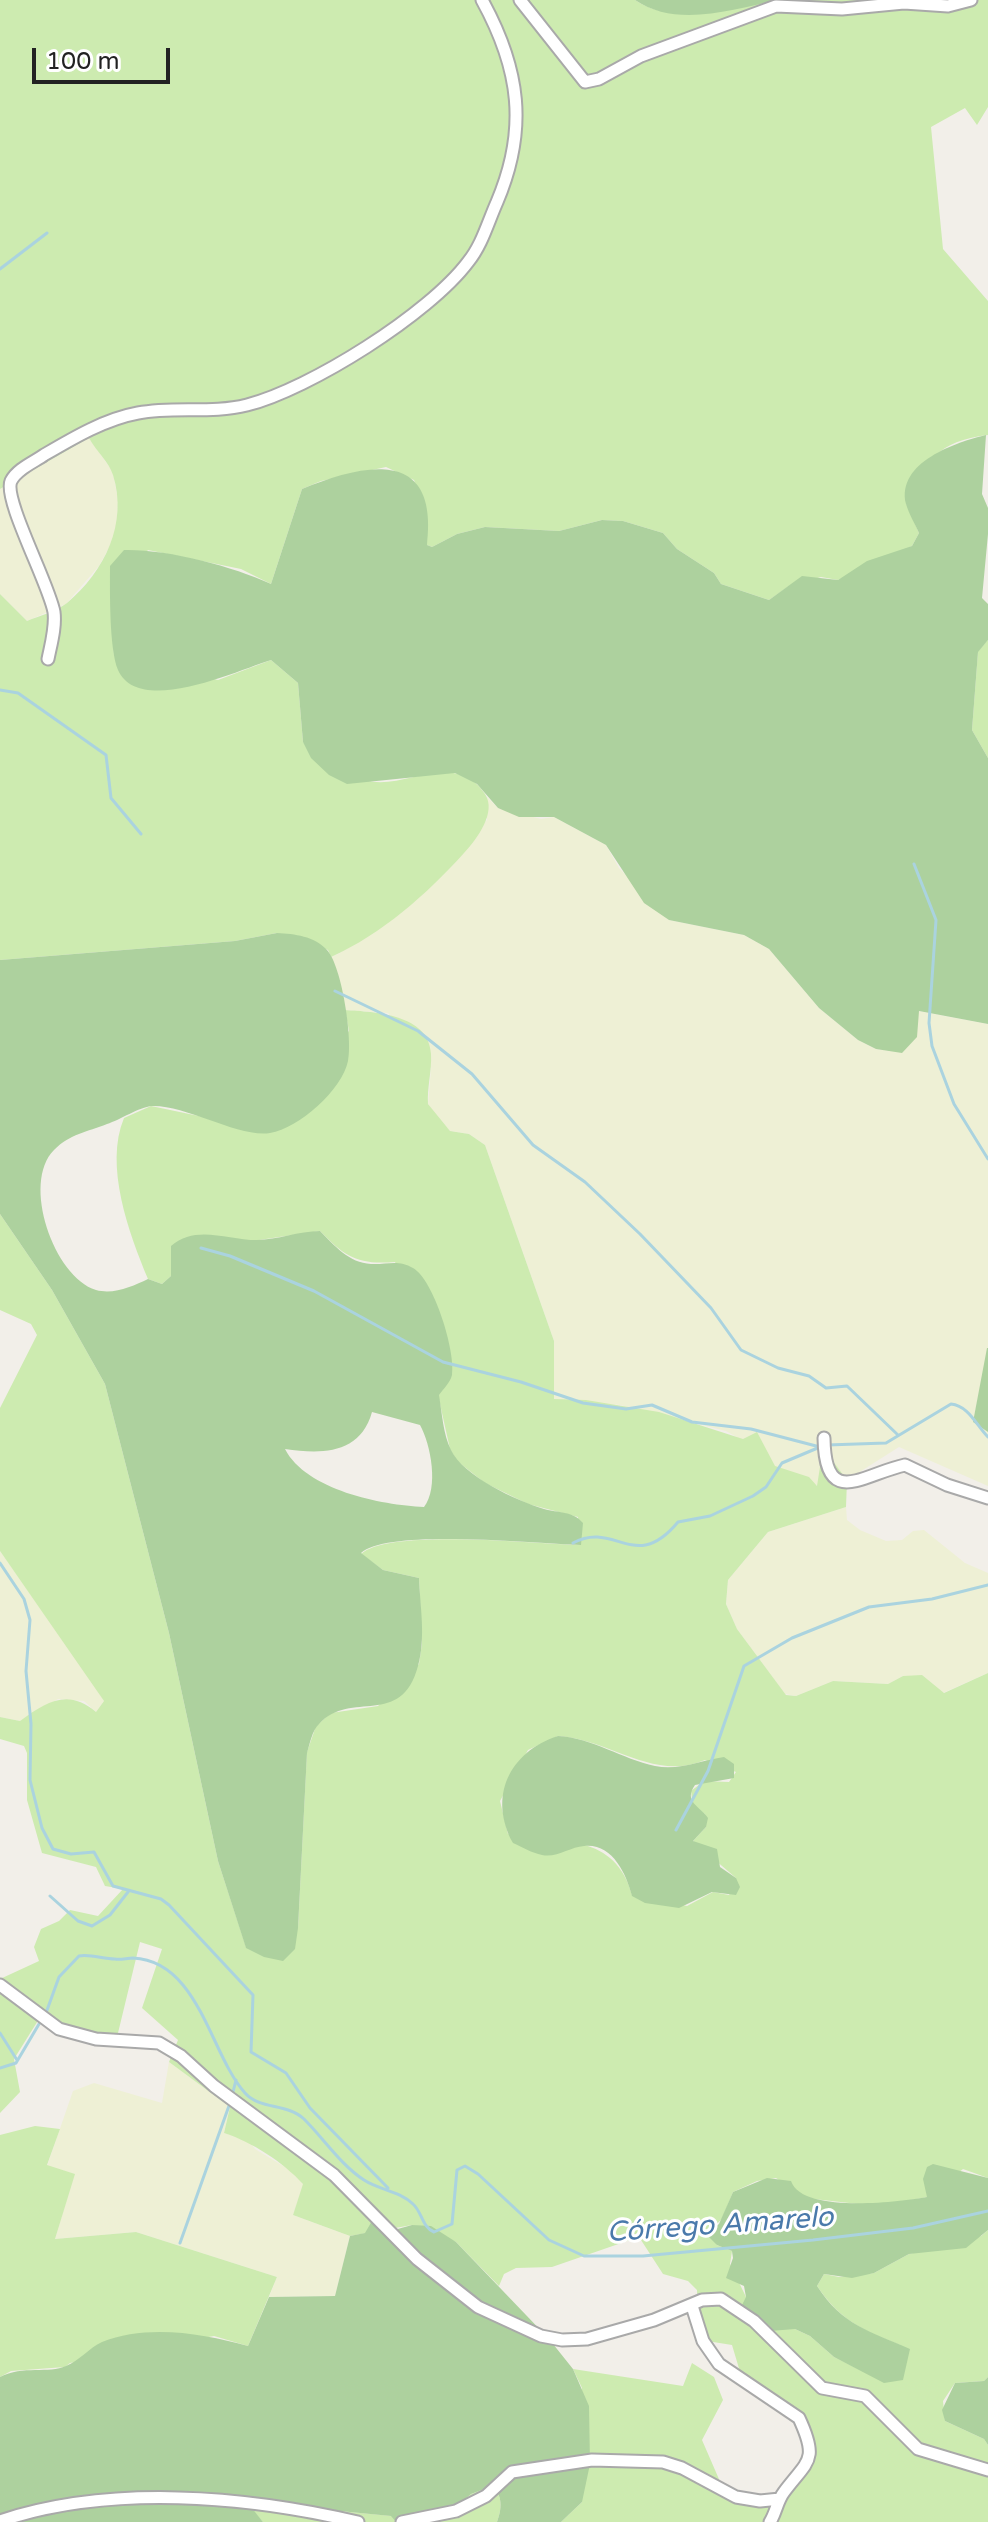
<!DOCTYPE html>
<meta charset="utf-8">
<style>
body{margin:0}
#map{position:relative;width:988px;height:2522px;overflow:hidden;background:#f2efe9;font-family:"Varela Round",sans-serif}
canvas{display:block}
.scale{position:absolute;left:32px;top:48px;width:138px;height:36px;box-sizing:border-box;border:4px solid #222;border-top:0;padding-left:10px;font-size:24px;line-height:28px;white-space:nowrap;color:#222;-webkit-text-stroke:6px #fff;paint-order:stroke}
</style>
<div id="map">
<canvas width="988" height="2522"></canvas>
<div class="scale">100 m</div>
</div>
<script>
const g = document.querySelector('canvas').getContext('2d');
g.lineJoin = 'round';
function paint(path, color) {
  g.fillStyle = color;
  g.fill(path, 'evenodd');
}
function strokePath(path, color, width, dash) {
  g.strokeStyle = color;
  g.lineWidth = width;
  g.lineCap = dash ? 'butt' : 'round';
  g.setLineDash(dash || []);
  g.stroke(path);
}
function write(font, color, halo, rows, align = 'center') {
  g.font = font + ' "Varela Round",sans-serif';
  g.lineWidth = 6;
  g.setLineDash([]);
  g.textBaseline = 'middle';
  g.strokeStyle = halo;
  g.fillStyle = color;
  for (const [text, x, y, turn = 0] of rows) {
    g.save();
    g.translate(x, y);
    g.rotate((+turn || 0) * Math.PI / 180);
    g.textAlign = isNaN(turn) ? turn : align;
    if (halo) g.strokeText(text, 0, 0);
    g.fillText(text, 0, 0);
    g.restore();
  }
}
paint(new Path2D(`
 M89,438L113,472L118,500L117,533L99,566L66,604L27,621L0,594V489Z
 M487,797L498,808L541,819L554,817L606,845L619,868L669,920L744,935L769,949L819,1008L858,1040L876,1049L902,1052L918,1011L988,1024V1348L973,1422L988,1432V1486L899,1447L847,1480L823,1449L818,1486L775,1467L768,1455L726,1431L620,1405L554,1399V1341L485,1145L469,1134L450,1131L438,1119L428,1104L431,1068L388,1013L345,1010L331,957L340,953L487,820Z
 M846,1507L847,1520L860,1530L886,1541L902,1540L913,1531L924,1530L965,1563L988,1573V1673L943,1693L903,1676L888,1684L833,1681L796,1696L785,1694L737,1629L726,1604L728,1580L768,1532Z
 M0,1551L95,1685L104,1701L96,1712L84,1701L58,1699L20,1721L0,1717Z
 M169,2062L230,2107L224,2133L249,2140L255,2149L290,2170L304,2185L293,2215L350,2236L335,2296L269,2297L277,2277L136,2232L55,2239L74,2174L47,2166L73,2091L94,2083L162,2103Z`), '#eef0d5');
paint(new Path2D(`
 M0,0H635C677,28 732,4 778,0C847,0 919,0 988,0V107L977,125L965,108L931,127L943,249L988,301V435C937,441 927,461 906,503L919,533L912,546L838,580L821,577L789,586L769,600L721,584L714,573L677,549L663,533L623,521L602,520L559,531L485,527L457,534L432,547L427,545L426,511L414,480L386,467L321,481L302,489L271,584L241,569L148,550L111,594L114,656L218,680L271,660L298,683L303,742C321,753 344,774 365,780C403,792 454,748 485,794C497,812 477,839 464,853C427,894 382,934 331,957L328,950L277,933L235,941L0,960V594L27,621C39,616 57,611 67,603C105,571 128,523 113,475C109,462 96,451 89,438L0,489Z
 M988,640V758L972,730L978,651Z
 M345,1010C375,1012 429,1014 431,1054C432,1071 427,1087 428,1104L450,1131L469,1134L485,1145L554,1341V1399L586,1400L659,1412L743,1439L757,1432L775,1466L809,1477L817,1486L823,1448L847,1480L846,1507L768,1532L728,1580L726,1604L737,1629L786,1695L796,1696L833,1681L888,1684L903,1676L922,1675L944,1693L988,1673V2178L963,2169L928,2197L876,2206L805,2198L776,2178L757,2181L733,2192L722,2219L711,2229L717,2245L732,2251L730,2264L746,2297L783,2329H795L810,2336L834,2357L871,2375L900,2345C862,2330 841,2321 817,2286L824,2274L839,2277L874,2273L909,2254L981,2236L988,2230V2377L984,2381L955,2383L943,2401L945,2421L984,2439L988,2445V2522H561L582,2502V2388L573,2369L683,2386L692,2363L714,2377L723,2400L702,2440L725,2493C780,2499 775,2501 807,2456L792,2416L744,2385L732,2345L707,2341L698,2319L697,2290L688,2281L663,2274L641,2240H630L552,2267L516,2268L504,2274L499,2286L456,2242L412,2225L350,2236L293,2215L303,2184C283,2162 252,2142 224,2133L230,2107L169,2062L178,2040L142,2008L162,1949L140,1942L118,2033C76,2040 75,2041 39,2019L14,2059L20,2092L0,2113V1979L39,1961L34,1947L41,1929L59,1921L70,1910L98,1916L123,1889L105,1886L96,1867L42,1853L27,1800V1753L24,1746L0,1739V1717L20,1721C46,1702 68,1688 96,1712L104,1701L0,1551V1408L37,1335L31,1324L0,1310V1214L52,1290L105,1384L169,1633L218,1861L246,1947L298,1928L307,1752L316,1726L331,1713L378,1706L419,1664L422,1644L419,1578L383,1570L361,1554C389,1528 537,1544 580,1545L578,1517L528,1504L485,1483L457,1461L450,1449L438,1395L443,1388L395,1262C358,1265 345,1257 320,1231L259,1240L171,1246V1276L162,1284L148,1279C129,1233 104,1166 124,1118L151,1106L218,1120L246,1131L349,1031ZM558,1736C609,1739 654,1782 705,1760L736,1772L729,1782L704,1781L691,1791L693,1807L705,1814L706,1827L693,1841L736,1878L729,1895L713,1892L687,1906L632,1895C616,1834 561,1842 508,1834L500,1801L528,1750Z
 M35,2126L60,2129L47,2165L75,2174L55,2239L136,2232L277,2277L248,2346L214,2336L70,2363L65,2367L11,2371L0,2377V2135Z
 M492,2486C503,2495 502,2509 497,2522H439L471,2494Z
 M245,2502L392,2516L396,2522H263Z`), '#cdebb0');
paint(new Path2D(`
 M635,0H777C731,10 676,28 635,0Z
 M986,435L982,494L988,508V534L982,598L988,604V640L978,652L972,730L988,758V1024L919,1011L917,1037L902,1053L876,1049L858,1040L819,1008L769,949L744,935L669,920L644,903L606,845L554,817H519L498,808L477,784L455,773L347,784L329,775L311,758L303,742L298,683L271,660C238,670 139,717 118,670C109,648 110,591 110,566L124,550C167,549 232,566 271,584L302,489C365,463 439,447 427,545L432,547L457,534L485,527L559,531L602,520L623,521L663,533L677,549L714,573L721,584L769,600L802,576L838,580L867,561L912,546L919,533C915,524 909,514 906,504C896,462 957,442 986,435Z
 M277,933C295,934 314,936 327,950C342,966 353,1040 348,1061C342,1090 299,1128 270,1133C239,1138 187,1105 152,1106C139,1107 120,1120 107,1124C87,1132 70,1134 54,1150C21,1183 54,1277 96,1290C114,1295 133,1286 148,1279L162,1284L171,1276V1246C196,1224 227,1240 257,1240C277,1240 299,1231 320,1231C334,1245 349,1263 371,1264C386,1265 398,1259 413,1268C434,1280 456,1352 452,1375C450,1383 443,1389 439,1395C442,1413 443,1434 451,1450C463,1476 517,1501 544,1509C558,1513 573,1511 583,1523L581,1545C538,1544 388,1528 361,1553L383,1570L419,1578C420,1606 426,1638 418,1666C401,1729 351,1689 319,1724C312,1731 310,1743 307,1753L298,1928L295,1949L283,1961L264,1957L246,1948L218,1861L169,1633L105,1384L52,1290L0,1214V960L235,941ZM372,1412L420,1425C431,1445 439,1488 424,1507C381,1505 306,1490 285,1449C321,1454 360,1455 372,1412Z
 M987,1348H988V1432L973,1422Z
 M558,1736C593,1738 622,1759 655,1766C679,1771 702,1760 724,1757L734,1764V1778L695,1785C683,1802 700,1806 708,1818L706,1827L693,1841L717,1849L720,1867L736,1878L740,1887L736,1895L712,1892L679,1908L645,1903L632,1896C626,1873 612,1843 584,1846C570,1847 557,1858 542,1855C532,1853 522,1847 513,1843C488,1797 509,1752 558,1736Z
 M933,2164L988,2178V2230L966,2248L909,2254L874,2273L852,2278L824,2274L817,2286C843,2326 870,2331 910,2349L903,2380L884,2383L834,2357L810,2336L795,2329L770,2331L741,2307L746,2297L744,2286L726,2278L733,2258L732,2251L717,2245L706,2234L719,2224L733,2192L767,2178L791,2181C802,2214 899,2202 927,2197L923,2179L927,2167Z
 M372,2221L387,2232L412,2225L431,2226L456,2242L549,2339L573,2369L589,2406L590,2464L582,2502L561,2522H497C502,2509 503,2495 492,2486L471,2494L439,2522H396L391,2516L247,2502L263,2522H0V2377C23,2365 49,2374 66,2366C79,2361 89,2348 102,2342C146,2324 203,2333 248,2346L269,2297L335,2296L350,2236L365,2233Z
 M988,2377V2445L984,2439L945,2421L942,2410L955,2383L984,2381Z`), '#add19e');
strokePath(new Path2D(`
 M0,269L47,233
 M0,690L18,693L106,755L111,798L141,834
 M914,864L936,920L929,1023L932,1046L954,1104L988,1159
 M335,991L418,1031L472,1074L533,1145L585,1182L640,1234L711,1308L741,1350L778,1368L809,1376L826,1388L847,1386L898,1435
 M201,1248L230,1256L314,1291L443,1362L521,1382L583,1403L626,1409L652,1405L692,1422L751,1429L820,1447
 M827,1445L886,1443L951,1404C969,1406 976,1425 988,1437
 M573,1543C615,1520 635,1574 678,1522L710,1516L753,1496L766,1487L782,1463L820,1447
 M0,1563L24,1599L30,1620L26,1671L31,1724L30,1780L42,1828L53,1849L71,1854L94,1852L113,1886L161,1899L169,1905L253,1995L251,2052L286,2073L310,2108L388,2188
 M676,1830L708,1771L744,1666L792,1638L869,1607L932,1599L988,1585
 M50,1896L78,1921L92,1926L110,1915L128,1892
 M46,2013L59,1977L79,1956C91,1954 103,1959 115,1959C121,1960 127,1958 133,1958C199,1961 210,2054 245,2093C260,2110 287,2103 304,2119C324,2139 341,2165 364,2180C379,2190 400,2191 413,2204C422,2212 422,2227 434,2232L452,2224L457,2170L465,2166L478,2174L549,2240L584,2256H643L813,2240L913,2228L988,2211
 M0,2033L17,2060
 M0,2068L16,2063L42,2019
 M232,2096L236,2080
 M180,2243L230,2103`), '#aad3df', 3);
const minor = new Path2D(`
 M520,0L585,82L599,79L641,56L776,6L842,9L904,3L948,6L971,0
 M48,659C51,644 56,627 54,612C49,584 3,499 11,481C17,469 34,462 44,455C73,438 105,419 138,413C174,406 211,414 247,405C310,389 429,314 468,262C482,245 488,222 497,202C528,129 520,69 482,0
 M824,1438C825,1510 863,1474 905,1465L947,1485L988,1498
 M0,1985L59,2029L96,2039L159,2043L181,2056L214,2086L334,2175L417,2259L478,2307L541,2336L562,2340L587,2339L654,2320L702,2300L721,2299L754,2321L822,2388L865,2396L918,2449L988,2470
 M692,2306L703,2341L719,2364L799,2418C819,2461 808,2460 784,2492C777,2501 776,2513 770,2522
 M0,2521C111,2484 246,2496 358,2522
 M402,2522L456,2511L486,2496L512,2472L592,2460L663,2462L682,2468L736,2497L760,2501L780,2499`);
strokePath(minor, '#a9a9a9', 15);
strokePath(minor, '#fff', 11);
write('italic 28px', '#4a7aab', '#fff', [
 ["Córrego Amarelo",720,2226,-4]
]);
</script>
